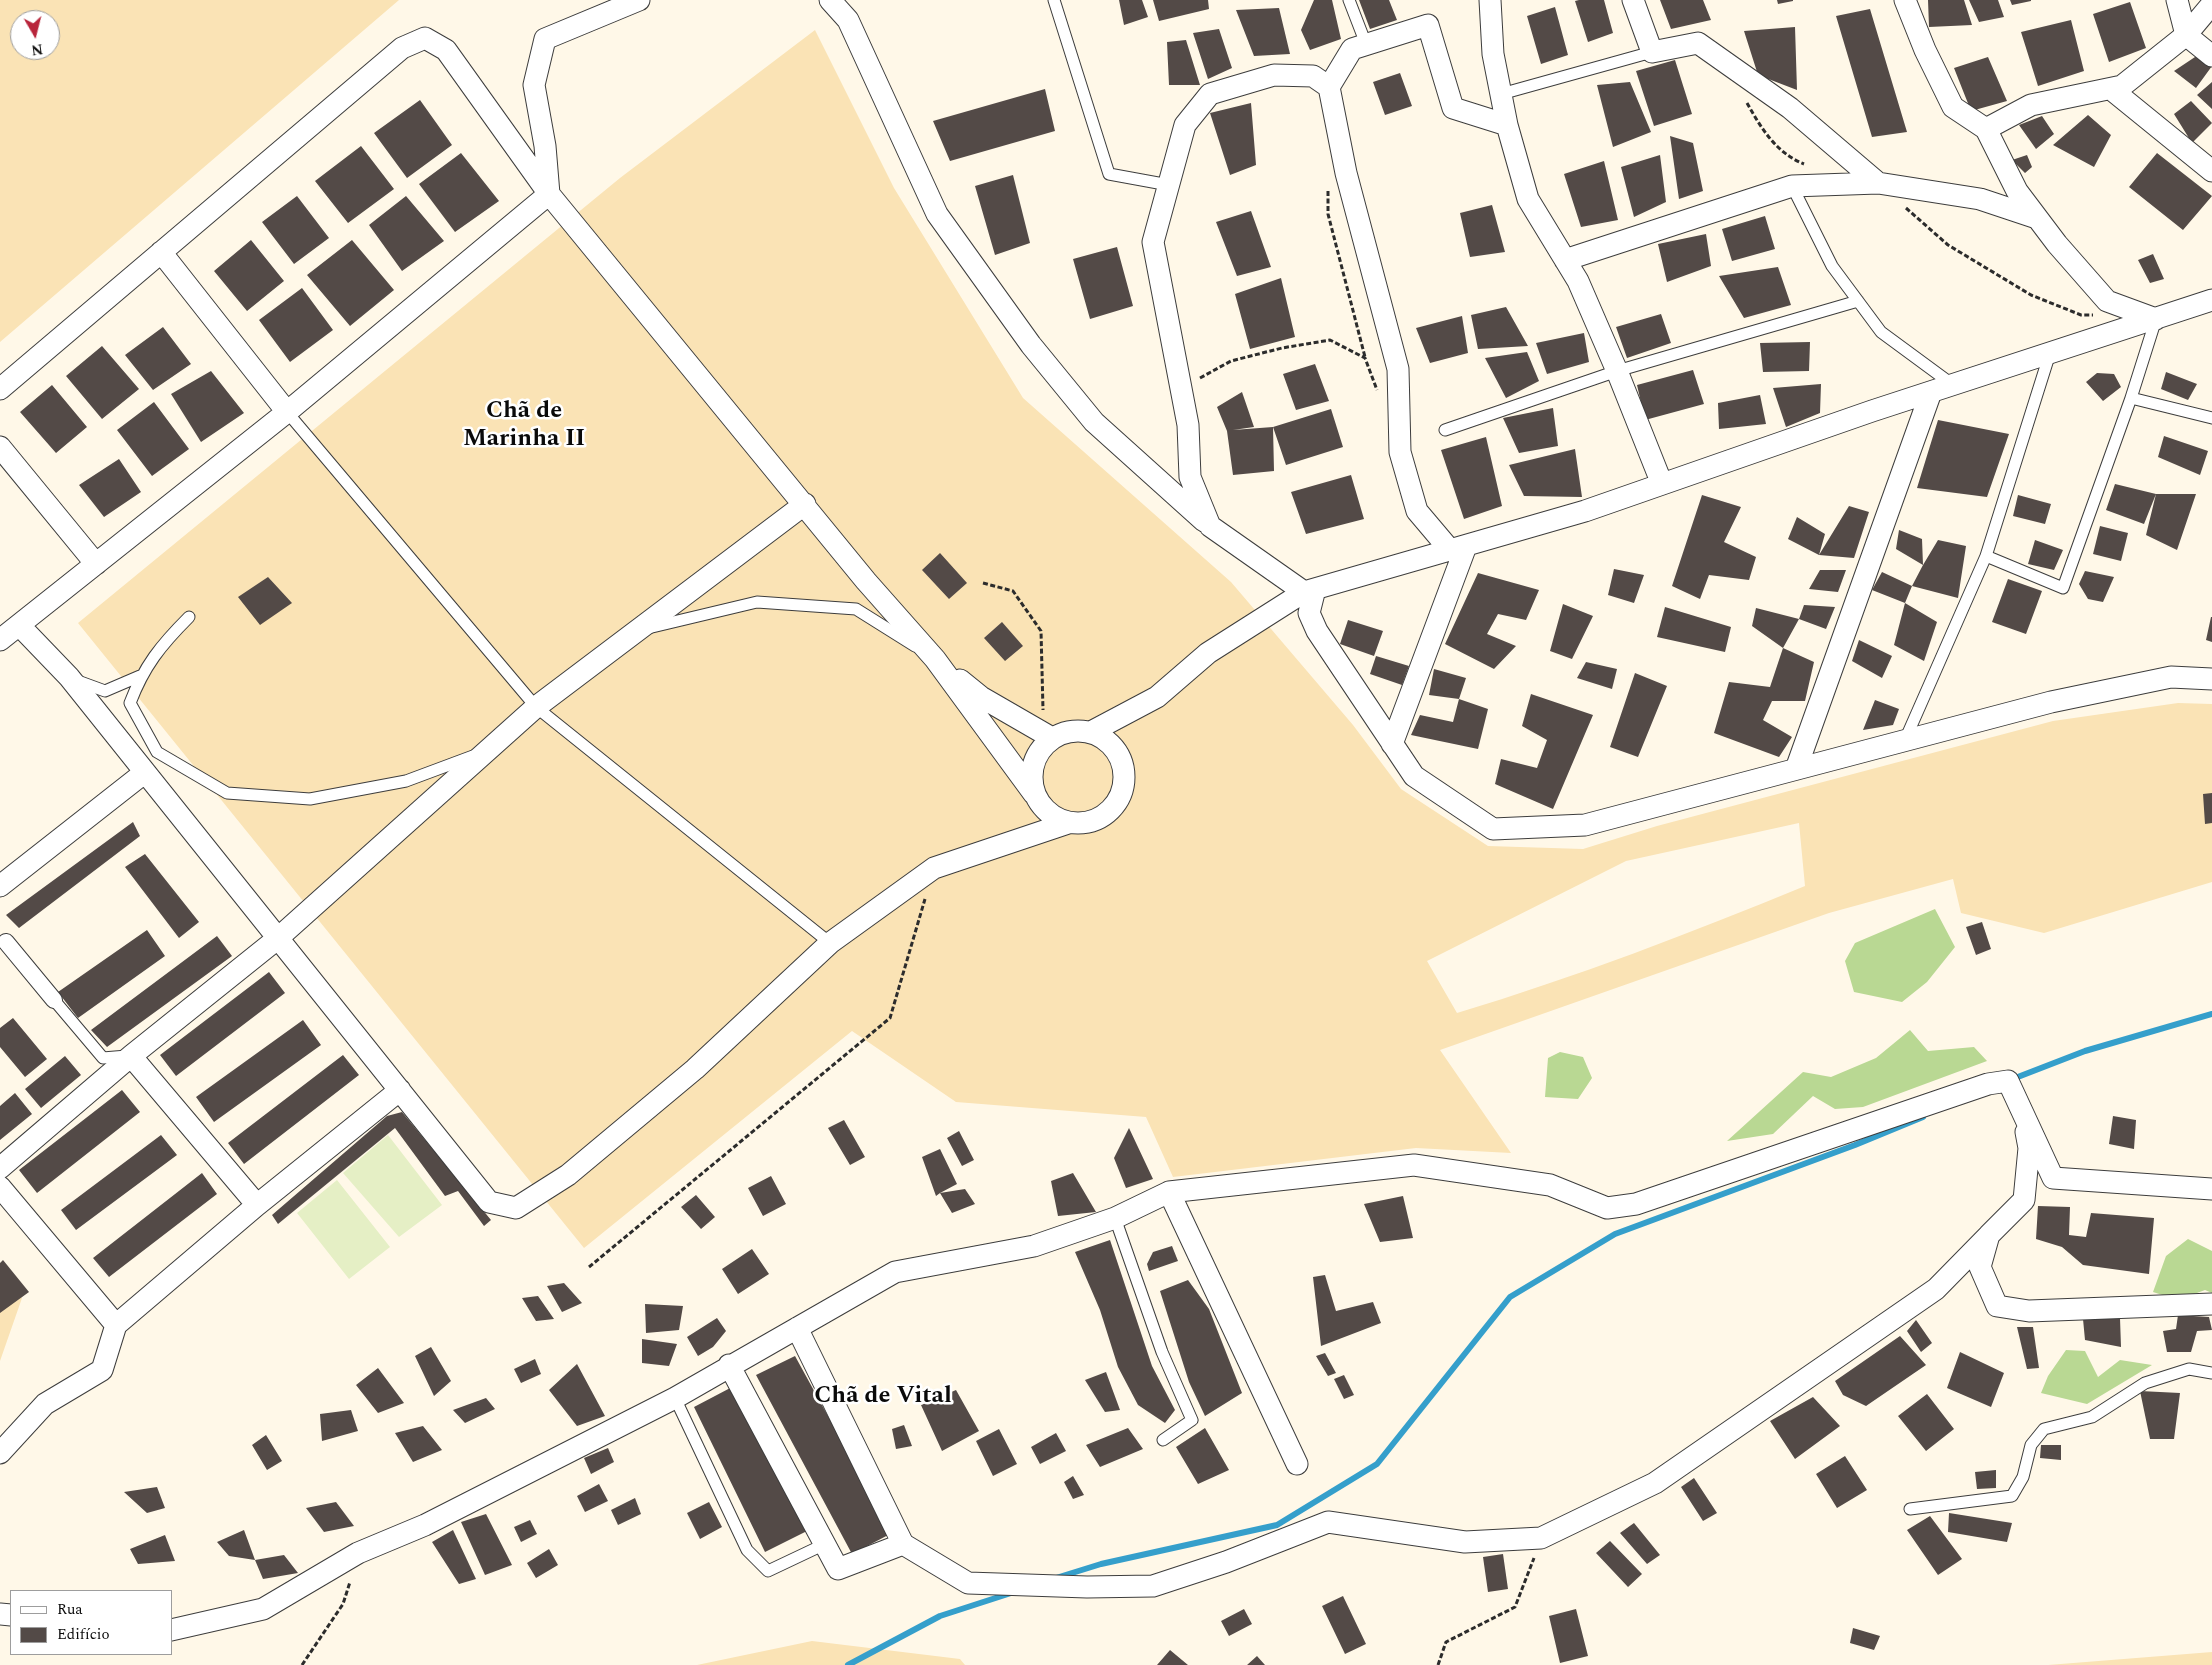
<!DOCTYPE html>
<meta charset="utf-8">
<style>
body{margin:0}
#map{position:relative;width:2212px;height:1665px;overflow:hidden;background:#fff8e8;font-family:Spectral,serif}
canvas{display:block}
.legend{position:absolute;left:10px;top:1590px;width:162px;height:65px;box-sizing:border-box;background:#fff;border:1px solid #9d9d9d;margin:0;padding:6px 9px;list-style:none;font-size:15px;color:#0a0a0a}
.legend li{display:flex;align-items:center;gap:10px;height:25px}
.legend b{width:25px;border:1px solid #9d9d9d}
.north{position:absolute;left:10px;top:10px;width:50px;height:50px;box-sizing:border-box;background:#fff;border:1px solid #9d9d9d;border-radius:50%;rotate:172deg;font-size:14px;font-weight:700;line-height:20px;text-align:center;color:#0a0a0a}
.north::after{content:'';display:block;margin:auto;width:18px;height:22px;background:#b8253b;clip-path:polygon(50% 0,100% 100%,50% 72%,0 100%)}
</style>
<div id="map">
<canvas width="2212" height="1665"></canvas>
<ul class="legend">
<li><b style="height:6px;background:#fff"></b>Rua</li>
<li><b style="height:14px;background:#534a47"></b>Edifício</li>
</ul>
<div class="north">N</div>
</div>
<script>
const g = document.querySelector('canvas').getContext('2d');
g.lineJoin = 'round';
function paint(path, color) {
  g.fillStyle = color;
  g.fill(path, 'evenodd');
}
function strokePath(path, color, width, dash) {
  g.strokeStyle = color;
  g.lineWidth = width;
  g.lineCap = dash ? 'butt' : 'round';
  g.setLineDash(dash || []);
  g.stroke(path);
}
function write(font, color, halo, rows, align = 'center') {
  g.font = font + ' Spectral,serif';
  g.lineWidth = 5;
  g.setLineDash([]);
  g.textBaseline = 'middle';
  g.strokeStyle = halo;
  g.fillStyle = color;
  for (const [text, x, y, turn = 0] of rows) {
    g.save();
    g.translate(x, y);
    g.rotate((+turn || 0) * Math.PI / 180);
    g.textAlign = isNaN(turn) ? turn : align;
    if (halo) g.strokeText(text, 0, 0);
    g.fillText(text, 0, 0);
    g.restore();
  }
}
paint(new Path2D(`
 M1935,909L1955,947L1927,982L1902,1002L1854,992L1845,961L1855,943Z
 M1910,1030L1928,1051L1974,1047L1987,1061L1863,1107L1835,1109L1813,1096L1773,1134L1727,1141L1803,1072L1831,1077L1876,1058Z
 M1560,1052L1583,1057L1592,1078L1578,1099L1545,1097L1548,1058Z
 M2188,1239L2212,1251V1293L2205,1290L2178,1300L2153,1292L2166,1256Z
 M2066,1350L2085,1351L2098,1377L2120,1360L2152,1365L2087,1404L2041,1393L2048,1376Z`), '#b9d893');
paint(new Path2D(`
 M0,0H399L0,342ZM20,20H50V50H20Z
 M815,30L894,188L1023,398L1231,582L1353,725L1401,789L1488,846L1583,849L1657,826L2053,721L2178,703L2212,704V882L2044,933L1961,913L1953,879L1829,913L1440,1050L1511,1153L1416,1148L1173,1177L1146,1117L956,1102L852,1031L584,1248L78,623L620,178ZM1799,823L1805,886C1691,933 1576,977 1457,1013L1427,961L1626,861Z
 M0,1271L22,1298L0,1361Z
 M812,1641L960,1659L965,1665H697Z
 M2212,1652V1665H2048Z`), '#fae3b5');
paint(new Path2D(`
 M388,1135L442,1205L399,1237L343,1173Z
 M337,1180L390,1247L349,1279L297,1213Z`), '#e5efc5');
strokePath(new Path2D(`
 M2010,1080L2085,1051L2212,1014
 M1056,1578L1101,1564L1277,1525L1377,1464L1510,1297L1615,1234L1855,1145L1923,1117
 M848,1665L940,1616L1011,1593`), '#359fcb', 6);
paint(new Path2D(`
 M1119,0H1142L1148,17L1124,25Z
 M1153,0H1208L1209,9L1159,21Z
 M1314,0H1332L1341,39L1310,50L1301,30Z
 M1359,0H1389L1397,20L1370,29Z
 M1579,0H1604L1613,33L1588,42L1575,1Z
 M1660,0H1703L1711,20L1671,29Z
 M1777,0H1793V1L1778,4Z
 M1928,0H1964L1972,25L1929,27Z
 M1969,0H1998L2004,17L1979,22Z
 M2010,0H2031V1L2012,5Z
 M2130,2L2146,48L2109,62L2093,14Z
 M1555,7L1568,55L1541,64L1527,16Z
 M1279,8L1290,54L1254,56L1236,10Z
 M1870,9L1907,132L1872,137L1836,16Z
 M2071,20L2084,71L2038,86L2021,32Z
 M1795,27L1797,90L1758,75L1744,31Z
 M1219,29L1232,68L1208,79L1193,33Z
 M1186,40L1200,85H1169L1167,42Z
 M2198,55L2212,66L2196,88L2174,71Z
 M1988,57L2007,101L1971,111L1954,68Z
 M1675,60L1692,114L1654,126L1636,71Z
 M1400,73L1412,106L1385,115L1373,82Z
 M1630,82L1651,132L1613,147L1597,85Z
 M2212,82V109L2197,95Z
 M1045,89L1055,131L950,161L933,121Z
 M420,100L452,145L407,178L374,133Z
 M2191,101L2212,123L2192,143L2174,114Z
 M1251,103L1256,165L1230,175L1210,113Z
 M2088,115L2111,135L2094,167L2053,145Z
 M2042,116L2054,134L2036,149L2019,125Z
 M1670,136L1693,143L1703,191L1679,199Z
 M361,146L394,189L348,223L315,181Z
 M461,153L499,201L455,232L419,184Z
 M2157,153L2212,196L2183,230L2129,187Z
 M1660,155L1666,202L1634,217L1621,167Z
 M2027,155L2032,167L2025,173L2012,160Z
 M1604,161L1618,220L1581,227L1564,174Z
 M1013,175L1030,243L995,255L975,186Z
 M297,196L329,238L294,264L262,222Z
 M406,196L444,241L402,271L369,225Z
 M1492,205L1505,252L1470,257L1460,213Z
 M1251,211L1271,267L1237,276L1216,222Z
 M1765,216L1775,249L1732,261L1722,229Z
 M1706,234L1711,266L1667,282L1658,244Z
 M251,240L284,281L247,311L214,271Z
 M352,240L394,290L350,326L307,275Z
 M1117,247L1133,306L1090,319L1073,259Z
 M2153,254L2164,279L2150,283L2138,260Z
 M1778,267L1791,305L1744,318L1719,276Z
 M1281,278L1295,337L1250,349L1235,294Z
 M302,288L333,330L290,362L259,320Z
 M1506,307L1528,346L1478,349L1471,315Z
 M1661,314L1671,343L1627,358L1616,327Z
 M1462,316L1468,353L1430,363L1416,328Z
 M163,327L191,364L153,390L125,355Z
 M1584,333L1589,362L1547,374L1536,343Z
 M1810,342L1809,371L1763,372L1760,343Z
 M102,346L139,389L102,419L66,376Z
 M1527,352L1539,381L1506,398L1485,358Z
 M1315,364L1329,401L1296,410L1283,374Z
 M1693,370L1704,404L1645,420L1637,385Z
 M211,371L244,413L201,442L171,394Z
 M2166,372L2197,384L2188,400L2161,389Z
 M2097,373L2114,374L2121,387L2103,401L2086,382Z
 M1821,384L1820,413L1786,427L1773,388Z
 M52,385L87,427L56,453L20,412Z
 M1242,392L1254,427L1233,430L1273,427L1331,409L1343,447L1286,465L1273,427L1274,471L1233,475L1227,431L1217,407Z
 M1760,395L1766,424L1719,429L1718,403Z
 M154,402L189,449L152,476L117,430Z
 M1553,408L1558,446L1519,453L1503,418Z
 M1938,420L2009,434L1987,497L1917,488Z
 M2164,436L2208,451L2200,475L2158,457Z
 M1486,437L1502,506L1464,519L1441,450Z
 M1575,449L1582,497L1524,496L1509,465Z
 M119,459L141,492L104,517L79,485Z
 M1351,475L1364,519L1306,534L1291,492Z
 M2115,484L2156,494H2196L2177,550L2146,535L2156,494L2144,524L2106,510Z
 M1702,495L1741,507L1724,542L1756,557L1749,580L1709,575L1700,599L1672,586Z
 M2018,495L2051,504L2045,524L2013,516Z
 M1849,506L1869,512L1854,558L1819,555Z
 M1797,517L1825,534L1819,555L1788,539Z
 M2100,526L2128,533L2121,561L2093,554Z
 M1899,530L1922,539L1923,565L1938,540L1966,546L1958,598L1912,586L1923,565L1896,549Z
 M2035,540L2063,550L2054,570L2028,564Z
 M940,553L967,583L949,599L922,570Z
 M1614,569L1644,575L1634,603L1608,595Z
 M1820,570H1846L1838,592L1809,589Z
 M2085,571L2114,577L2103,602L2088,599L2079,584Z
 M1882,572L1912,586L1905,603L1872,590Z
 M1478,573L1539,590L1526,620L1498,614L1487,634L1516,646L1494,669L1445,644Z
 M268,577L292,603L260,625L238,597Z
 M2008,579L2042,591L2026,634L1992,622Z
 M1905,603L1937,622L1924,661L1894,645Z
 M1563,604L1593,616L1572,659L1550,651Z
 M1804,605L1835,607L1826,629L1799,619Z
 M1665,607L1731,627L1725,652L1657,637Z
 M1756,608L1799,619L1783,648L1752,626Z
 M2211,617H2212V642L2206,640Z
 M1348,620L1383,631L1374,656L1340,644Z
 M1002,622L1023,646L1005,661L984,638Z
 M1859,640L1892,656L1882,678L1852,661Z
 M1783,648L1814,662L1805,701H1772L1763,720L1792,737L1779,757L1714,733L1729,682L1770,687Z
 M1376,656L1409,666L1402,685L1370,674Z
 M1586,662L1617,669L1612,689L1577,678Z
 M1434,669L1466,678L1459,699L1429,695Z
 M1635,673L1667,686L1638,757L1610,747Z
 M1531,694L1593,715L1553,809L1495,784L1501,759L1537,768L1547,740L1522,726Z
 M1459,699L1488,709L1478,749L1411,735L1420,715L1453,722Z
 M1875,700L1899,709L1893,725L1863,730Z
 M2212,793V823L2205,824L2203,794Z
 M133,822L140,836L19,928L6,915Z
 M145,854L199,922L179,938L125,867Z
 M1982,922L1991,949L1976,955L1966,927Z
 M147,930L165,956L78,1018L58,992Z
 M217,936L232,956L107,1047L91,1030Z
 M269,972L285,993L176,1076L160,1055Z
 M13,1018L47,1059L25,1077L0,1047V1028Z
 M303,1020L321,1045L214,1122L196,1097Z
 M343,1055L359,1075L244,1164L228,1143Z
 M65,1056L81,1075L41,1108L25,1089Z
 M122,1090L140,1112L37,1193L19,1170Z
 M15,1093L32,1114L0,1140V1106Z
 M402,1112L491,1220L484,1226L458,1191L445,1196L395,1128L278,1224L272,1215L387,1116Z
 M2113,1116L2136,1120L2134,1149L2109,1144Z
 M844,1120L865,1157L850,1165L828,1128Z
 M1129,1128L1153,1179L1126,1188L1114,1158Z
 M959,1131L974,1160L962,1166L947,1138Z
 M161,1135L177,1155L76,1230L61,1210Z
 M940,1149L957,1184L940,1193L965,1189L975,1204L952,1213L940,1193L936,1196L922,1157Z
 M202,1173L217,1194L109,1277L93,1258Z
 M1073,1173L1096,1212L1058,1216L1051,1181Z
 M771,1176L786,1204L763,1216L748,1188Z
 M696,1195L715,1217L701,1229L681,1207Z
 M1403,1196L1413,1238L1380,1242L1364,1204Z
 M2038,1206L2070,1207L2069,1235L2086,1237L2091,1213L2154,1218L2149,1274L2083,1265L2062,1247L2036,1239Z
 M1110,1240L1152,1366L1175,1410L1165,1423L1138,1405L1118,1367L1100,1310L1075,1252Z
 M1172,1246L1178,1261L1149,1271L1147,1264L1153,1252Z
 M752,1249L769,1274L738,1294L722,1269Z
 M3,1260L29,1292L0,1313V1263Z
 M1325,1275L1336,1311L1373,1302L1381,1323L1321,1346L1313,1277Z
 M1188,1280L1209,1309L1242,1393L1205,1416L1189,1382L1160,1291Z
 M564,1283L582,1303L562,1312L547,1286Z
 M538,1296L554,1319L536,1321L522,1298Z
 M645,1304L683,1306L679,1330L646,1333Z
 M2178,1315L2209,1317L2212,1330L2197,1331L2191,1352H2167L2163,1331L2176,1329Z
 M717,1318L726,1331L713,1347L698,1356L687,1337Z
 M2120,1318L2121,1347L2085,1340L2083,1319Z
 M1916,1320L1932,1343L1921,1352L1907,1331Z
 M2017,1327H2033L2039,1368L2027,1369Z
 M1900,1336L1926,1365L1866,1406L1843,1395L1835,1381Z
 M642,1339L677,1344L669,1366L642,1363Z
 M431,1347L451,1381L434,1396L415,1356Z
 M1960,1352L2004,1373L1991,1407L1947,1388Z
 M1325,1353L1336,1373L1328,1376L1316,1356Z
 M795,1356L892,1533L852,1554L756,1375Z
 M535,1359L541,1374L521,1383L514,1369Z
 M577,1364L605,1416L577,1426L549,1390Z
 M378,1368L404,1403L378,1413L356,1385Z
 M1106,1372L1120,1410L1105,1412L1085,1380Z
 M1344,1375L1354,1395L1344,1399L1334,1379Z
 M734,1386L807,1531L765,1552L694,1407Z
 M956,1390L979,1431L942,1451L921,1405Z
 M2140,1391L2180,1393L2174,1439H2150Z
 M1927,1394L1954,1429L1926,1451L1898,1416Z
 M1813,1397L1840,1426L1795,1459L1770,1421Z
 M486,1398L495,1409L465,1423L453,1410Z
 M351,1410L358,1431L322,1441L320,1414Z
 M904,1425L912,1446L896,1449L892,1429Z
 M423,1426L442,1450L413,1462L395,1433Z
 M1128,1428L1143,1449L1100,1467L1086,1445Z
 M1205,1428L1229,1470L1198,1484L1176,1447Z
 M999,1429L1017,1464L993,1476L976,1441Z
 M1056,1433L1066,1451L1040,1464L1031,1447Z
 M266,1435L282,1461L267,1470L252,1445Z
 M2041,1445H2061V1460L2040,1458Z
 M608,1448L614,1462L591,1474L584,1458Z
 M1845,1456L1867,1490L1837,1508L1816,1474Z
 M1996,1470V1488L1977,1489L1975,1472Z
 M1073,1476L1084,1495L1073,1499L1064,1482Z
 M1694,1478L1717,1513L1703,1521L1681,1487Z
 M599,1484L608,1501L585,1512L577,1496Z
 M157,1487L165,1508L147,1513L124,1492Z
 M635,1498L641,1514L618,1525L611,1510Z
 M336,1502L354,1526L324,1532L306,1508Z
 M709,1502L722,1527L700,1539L687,1513Z
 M1949,1513L2012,1523L2007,1542L1948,1532Z
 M486,1514L512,1565L485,1575L461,1522Z
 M1930,1516L1962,1559L1938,1575L1907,1530Z
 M530,1520L537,1534L521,1542L514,1527Z
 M1634,1523L1660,1555L1647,1564L1620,1533Z
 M244,1530L255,1560L229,1556L217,1542Z
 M453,1530L476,1579L459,1584L432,1542Z
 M165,1535L175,1561L138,1564L130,1549Z
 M1610,1541L1642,1574L1628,1587L1596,1553Z
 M549,1549L558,1565L536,1578L527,1563Z
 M1503,1554L1508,1589L1488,1592L1483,1557Z
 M284,1555L298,1573L263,1579L255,1560Z
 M1343,1596L1366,1644L1345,1654L1322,1606Z
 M1244,1609L1252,1624L1229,1636L1221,1621Z
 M1576,1609L1588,1656L1560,1663L1549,1616Z
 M1853,1628L1880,1636L1874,1650L1850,1643Z
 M1170,1650L1188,1665H1157Z
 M1257,1656L1265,1665H1247Z`), '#534a47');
const service = new Path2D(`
 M1054,0L1109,174L1169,185
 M1349,0L1366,44
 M1501,94L1652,52
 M1792,186L1832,266L1881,332L1953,385
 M2156,319L2131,398L2212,418
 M287,412L536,707L830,943
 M1445,430L1617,371L1858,301
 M1986,556L2050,353
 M189,617C161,645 144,666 130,703L157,752L227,793L310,799L406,781L473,756
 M648,628L757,602L856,609L915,646
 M75,680L105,691L140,676
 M1905,740L1986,556L2063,588L2131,398
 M54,1000L103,1058L127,1056
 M1115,1218L1162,1352L1192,1420L1163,1440
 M675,1398L747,1550L768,1571L825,1544
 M1910,1509L2012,1496L2023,1477L2031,1445L2044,1429L2092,1417L2145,1383L2189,1369L2212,1373`);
const pedestrian = new Path2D(`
 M6,942L54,1000`);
const minor = new Path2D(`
 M830,0L848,20L937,214L1031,345L1094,422L1204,521
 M1490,0L1493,54L1507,125
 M1633,0L1652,52L1698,43L1790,108L1878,183
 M1905,0L1925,50L1953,107L1986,129L2031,105L2122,86L2186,35L2177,0
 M2212,4L2186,35L2212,56
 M2111,89L2212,171
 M1986,129L2017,191L2057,244L2107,301L2156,319
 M161,252L287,412
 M1565,260L1792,186L1878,183L1980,199L2037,218
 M0,389L402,48L425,38L446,50L549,194L866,581L935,659L1034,794
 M0,447L96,564
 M1450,550L1417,511L1400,452L1398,369L1346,173L1329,87L1352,49L1428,25L1453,108L1507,125L1528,199L1578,281L1617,371L1662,484
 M1315,589L1309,613L1317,631L1414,776L1493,829L1585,825L2051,702L2171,677L2212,679
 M1304,592L1210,526L1190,477L1188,425L1153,242L1185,125L1210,94L1274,75L1313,76L1329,87
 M19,625L69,677L489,1202L516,1208L568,1175L695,1069L830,943L934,868L1068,823
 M0,640L287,412L549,194L545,146L534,85L545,39L639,0
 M960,680L981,697L1052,738
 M1032 777a46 46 0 1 1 92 0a46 46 0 1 1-92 0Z
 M1091,732L1157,697L1208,653L1304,592L1585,511L1872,411L2212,300
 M1392,744L1466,546
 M1796,769L1931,392
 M0,886L144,773
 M2026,1132L2029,1148L2024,1200L1989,1235L1980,1267L1997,1306L2029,1311L2212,1304
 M0,1168L131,1056L277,939L536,707L805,504
 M0,1187L116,1325
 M1169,1192L1297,1464
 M257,1205L400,1090
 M729,1365L838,1569L903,1544L797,1328
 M0,1453L45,1404L102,1370L116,1325L257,1205L131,1056
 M903,1544L968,1583L1087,1587L1153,1586L1226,1562L1328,1522L1465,1542L1541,1538L1655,1483L1936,1289L1989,1235
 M0,1614L11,1615
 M171,1630L263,1609L358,1553L425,1525L675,1398L895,1272L1034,1246L1115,1218L1169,1192L1414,1165L1550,1185L1607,1208L1636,1204L1988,1084L2008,1081L2053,1178L2212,1189`);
strokePath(service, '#3d3d3d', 13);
strokePath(pedestrian, '#3d3d3d', 18);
strokePath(minor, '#3d3d3d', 23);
strokePath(new Path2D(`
 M1747,103C1761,128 1776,153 1804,164
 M1328,191V214L1365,357
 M1906,208L1948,245L2031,295L2081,315H2093
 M1200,378L1231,361L1282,348L1330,340L1365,358L1377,390
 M983,583L1013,591L1041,631L1043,710
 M589,1267L890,1018L925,899
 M302,1665L343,1604L350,1582
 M1438,1665L1446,1642L1515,1607L1534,1558`), '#2c2c2c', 3, [5, 2.5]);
strokePath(service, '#fff', 11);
strokePath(pedestrian, '#fff', 16);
strokePath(minor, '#fff', 21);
write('bold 24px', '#0a0a0a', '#fff', [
 ["Chã de",524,412],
 ["Marinha II",524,440],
 ["Chã de Vital",883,1397]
]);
</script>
